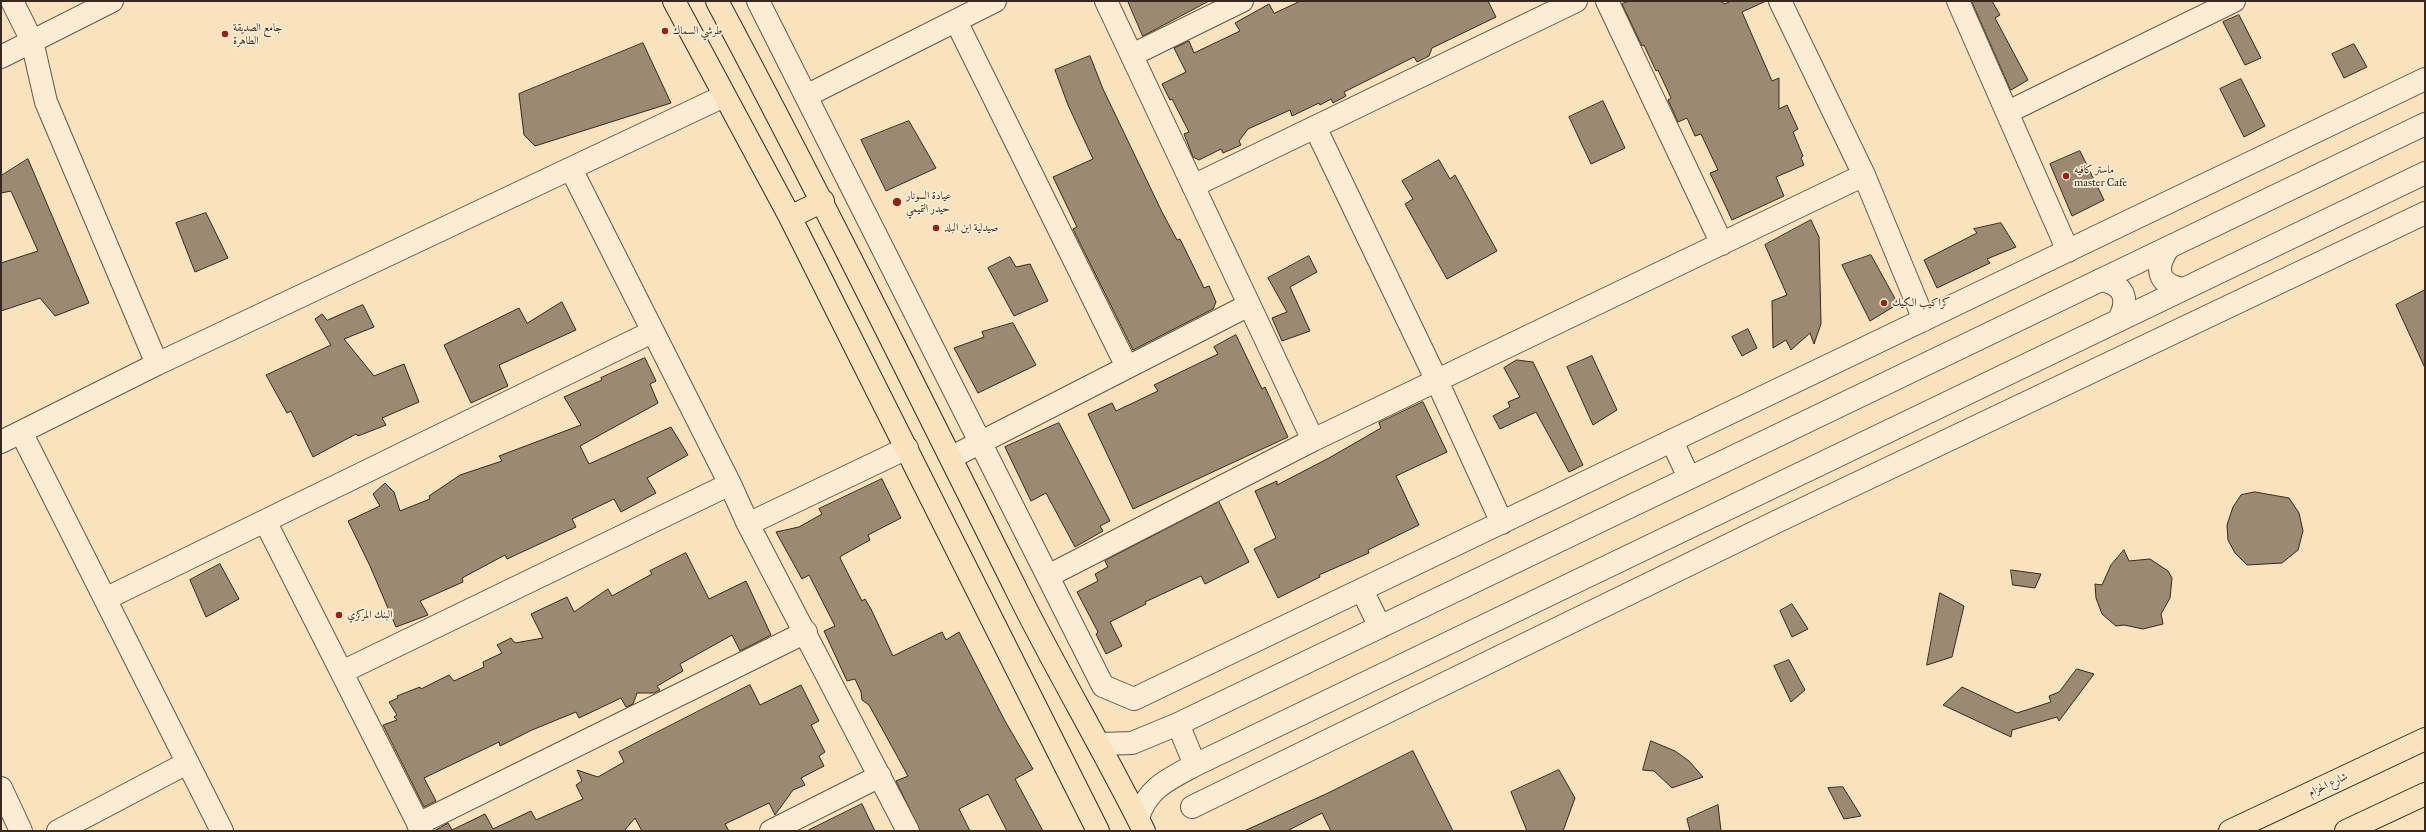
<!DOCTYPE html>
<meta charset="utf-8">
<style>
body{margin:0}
#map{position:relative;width:2426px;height:832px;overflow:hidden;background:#f9e2be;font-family:"IM FELL Great Primer",serif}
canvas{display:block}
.frame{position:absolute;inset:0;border:2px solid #38281d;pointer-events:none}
</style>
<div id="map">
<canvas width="2426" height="832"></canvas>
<div class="frame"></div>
</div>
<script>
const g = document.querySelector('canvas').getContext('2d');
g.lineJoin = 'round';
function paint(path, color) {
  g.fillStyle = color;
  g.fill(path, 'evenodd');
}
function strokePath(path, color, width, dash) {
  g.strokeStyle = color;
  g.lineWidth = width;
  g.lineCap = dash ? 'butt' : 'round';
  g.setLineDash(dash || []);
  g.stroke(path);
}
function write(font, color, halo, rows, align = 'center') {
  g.font = font + ' "IM FELL Great Primer",Amiri,serif';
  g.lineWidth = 3.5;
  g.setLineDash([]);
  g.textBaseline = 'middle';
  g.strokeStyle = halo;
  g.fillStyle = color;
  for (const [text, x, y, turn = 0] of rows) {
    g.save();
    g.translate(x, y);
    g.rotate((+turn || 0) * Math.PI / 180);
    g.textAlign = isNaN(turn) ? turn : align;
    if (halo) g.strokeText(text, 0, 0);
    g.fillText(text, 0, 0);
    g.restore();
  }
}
const building = new Path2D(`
 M1128,1H1209L1143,36Z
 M1301,1H1488L1496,17L1432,48L1429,56L1417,62L1414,57L1344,92L1346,96L1333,103L1331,99L1320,105L1319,103L1292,116L1290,110L1248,129L1239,141L1241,145L1223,153L1221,149L1199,160L1193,157L1184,134L1189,132L1172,99L1170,100L1162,84L1186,72L1174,48L1189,41L1194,53L1240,31L1235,23L1269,4L1274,13Z
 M1630,1H1720L1725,4L1731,1H1766L1742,12L1772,81L1779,78V109L1787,105L1798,129L1793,132L1803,156L1801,158L1804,165L1776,177L1784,196L1732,220L1710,173L1718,170L1701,134L1695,136L1687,118L1678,122L1668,100L1671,98L1658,70L1656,71L1644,45L1642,46L1622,4Z
 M1972,1H1992L2000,15L1995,18L2028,80L2011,90Z
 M2239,15L2261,58L2245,65L2223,22Z
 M643,43L671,103L535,146L524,135L519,94Z
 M2354,44L2367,67L2344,78L2332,54Z
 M1090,56L1103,89L1162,212L1177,240L1180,239L1204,288L1209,286L1216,302L1213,309L1133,350L1073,229L1077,227L1053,177L1093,159L1068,105L1055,70Z
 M2241,79L2265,126L2244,137L2220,89Z
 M1603,101L1625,148L1591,164L1569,117Z
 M909,121L936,168L886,191L861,140Z
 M2080,151L2104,200L2072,216L2050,164Z
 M28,159L89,303L55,316L40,298L1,311V263L38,251L11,191L1,193V176Z
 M1439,160L1450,179L1455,175L1497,251L1447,279L1405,204L1413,199L1402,181Z
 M206,213L228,258L195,272L176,223Z
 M1811,220L1819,237L1821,324L1814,344L1810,333L1791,350L1786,340L1773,348L1772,301L1787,295L1765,245Z
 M2001,223L2016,247L1987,259L1990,263L1937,288L1924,260L1977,233L1974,229Z
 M1871,255L1898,304L1870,321L1842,265Z
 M1309,256L1317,272L1290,287L1310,331L1282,341L1272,318L1287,312L1268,278Z
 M1010,257L1016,267L1030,264L1048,301L1014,316L988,268Z
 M2425,290V368L2396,305Z
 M562,302L576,330L499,365L508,386L471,403L444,345L519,308L527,323Z
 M363,305L374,327L344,339L374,376L404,364L419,402L382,418L386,425L358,436L356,434L313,457L291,411L287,413L266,375L331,345L315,319L322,314L327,320Z
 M1013,323L1036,365L978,393L954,348L984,337L982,332Z
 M1748,329L1757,348L1742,356L1732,337Z
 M1236,335L1262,389L1265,387L1288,437L1133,509L1088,414L1112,403L1116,411L1158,391L1154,385L1218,354L1214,347Z
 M1592,356L1617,410L1593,425L1567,367Z
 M645,358L656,381L650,384L658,403L580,446L589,464L671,427L688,455L647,478L656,493L621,512L614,499L572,519L576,527L507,559L505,555L462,578L463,582L420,601L428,615L396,627L370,566L348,521L380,506L373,494L385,483L394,492L400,511L430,499L429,496L460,475L502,461L499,456L581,425L564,397L602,380L601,378Z
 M1517,360L1533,362L1583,465L1569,472L1536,412L1500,429L1493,416L1510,407L1508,402L1520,397L1504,368Z
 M1423,402L1447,452L1396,476L1419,525L1368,550L1369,553L1319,575L1320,577L1278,598L1254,549L1276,538L1255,491L1277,481V485L1329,458L1381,428L1379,423Z
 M1059,423L1110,521L1100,526L1103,531L1075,547L1046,493L1031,501L1005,447Z
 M882,479L901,518L868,535L870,540L841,556L840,558L862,601L865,599L871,609L893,656L942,632L946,640L959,632L1005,721L1033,769L1015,779L1043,831H1007L988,794L959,809L970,831H920L896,781L908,776L869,705L862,700L861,692L855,679L847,681L824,631L835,626L809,575L802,579L776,532L799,527L822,514L819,509Z
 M2255,492L2289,498L2299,513L2303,531L2298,550L2282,563L2247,565L2235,553L2228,540L2227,525L2233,507L2241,495Z
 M1219,502L1249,562L1205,584L1201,576L1145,602L1146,604L1110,622L1122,646L1106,654L1096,634L1098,632L1077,592L1098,581L1095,574L1108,567L1105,561Z
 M2124,550L2129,561L2150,559L2168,571L2172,578L2170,598L2161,614L2163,624L2143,629L2124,625L2116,626L2102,614L2096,598L2095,584L2102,585L2111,565Z
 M686,553L709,599L746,581L771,635L740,651L732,635L680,664L683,671L657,686L660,690L654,693H637L633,704L626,707L621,698L579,718L576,712L532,730L500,746L499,742L424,778L436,801L424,807L383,725L397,720L394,717L397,715L389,702L398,698L397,696L420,687L421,689L449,675L454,681L484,667L483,662L502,653L497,645L511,638L515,643L543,638L531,614L567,597L574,612L608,589L612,596L652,574L650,571Z
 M220,564L239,599L206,617L190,580Z
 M2011,570L2041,574L2035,588L2013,585Z
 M1940,593L1964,606L1952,657L1927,665Z
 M1792,604L1808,629L1792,637L1780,611Z
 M1789,660L1805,690L1791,702L1774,666Z
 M2077,669L2094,674L2059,721L2057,717L2012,730L2011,737L1943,705L1962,687L2017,713L2051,702L2049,696L2059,692Z
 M750,685L760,705L801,685L819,721L811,725L825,752L819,756L824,766L801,778L805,785L793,790L775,815L769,803L725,824L729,831H642L635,818L624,831H434L448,823L452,830L485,814L493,829L531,811L536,820L583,799L576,785L582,781L577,770L598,777L624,762L619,752Z
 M1651,741L1675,751L1689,761L1703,777L1672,788L1654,771L1643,770Z
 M1413,751L1453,831H1331L1322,813L1287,831H1244L1326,794Z
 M1559,770L1575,798L1563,831H1527L1511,792Z
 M1843,787L1861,816L1844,819L1828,788Z
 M862,804L875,831H807Z
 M1718,805L1721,831H1690L1687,819Z`);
paint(building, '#9c8971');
strokePath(building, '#38281d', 1);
const minor = new Path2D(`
 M12,1L32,41L46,102L157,364
 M758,1L1103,686L1134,699L2425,79
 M1106,1L1313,440
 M1607,1L1722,244
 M1780,1L1864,175L1924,320
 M1958,1L2068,251
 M956,21L1127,367
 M1132,55L1242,1
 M1,57L112,1
 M806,96L995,1
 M2008,112L2234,1
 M1315,127L1437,381L1502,523
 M571,169L730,484L748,524L908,831
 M1193,186L1576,1
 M2169,247C2155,267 2156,284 2183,289
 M2100,280C2125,284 2130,300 2118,321
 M21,432L222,831
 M1672,441L1689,478
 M1,442L157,364L724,96
 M952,457L1249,305
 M265,521L422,831
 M748,524L907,448
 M1048,576L1313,440L1864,175
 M1362,590L1380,627
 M105,599L652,332
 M342,672L730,484
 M1178,724L1195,765
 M1100,744L1132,743L1178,724L2425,124
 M1,788L21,831
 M1192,807L1778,521L2425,213
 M1138,818C1147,788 1169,779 1195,765L2425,173
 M418,824L806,632
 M58,831L187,763
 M771,831L880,776`);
const major = new Path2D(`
 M674,1L790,217L1098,831
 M717,1C821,196 918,393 1017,591C1057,672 1104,750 1144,831
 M790,217L823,201
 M2230,831L2425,739
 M2346,831L2425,794`);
strokePath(minor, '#685645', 24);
strokePath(major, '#38281d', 24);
strokePath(minor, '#fbecd5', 22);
strokePath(major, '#f9e2be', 22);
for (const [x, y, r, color] of [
 [665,31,4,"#8f2418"],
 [225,34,4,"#8f2418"],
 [2066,176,4,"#8f2418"],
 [897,202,5,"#8f2418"],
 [936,228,4,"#8f2418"],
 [1884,303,4,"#8f2418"],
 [339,615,4,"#8f2418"]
]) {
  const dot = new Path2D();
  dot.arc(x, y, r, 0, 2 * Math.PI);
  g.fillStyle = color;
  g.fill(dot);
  strokePath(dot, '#fbecd5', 1.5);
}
write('11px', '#38281d', '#fbecd5', [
 ["جامع الصديقة",233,28],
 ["الطاهرة",233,41],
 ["طرشي السماك",673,31],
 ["ماستر كافيه",2074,170],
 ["master Cafe",2074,183],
 ["عيادة السونار",906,196],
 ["حيدر التميمي",906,209],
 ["صيدلية ابن البلد",944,228],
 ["كراكيب الكيك",1892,303],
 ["البنك المركزي",347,615]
], 'left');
write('11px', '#38281d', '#fbecd5', [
 ["شارع الحزام",2328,785,-25]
]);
</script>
